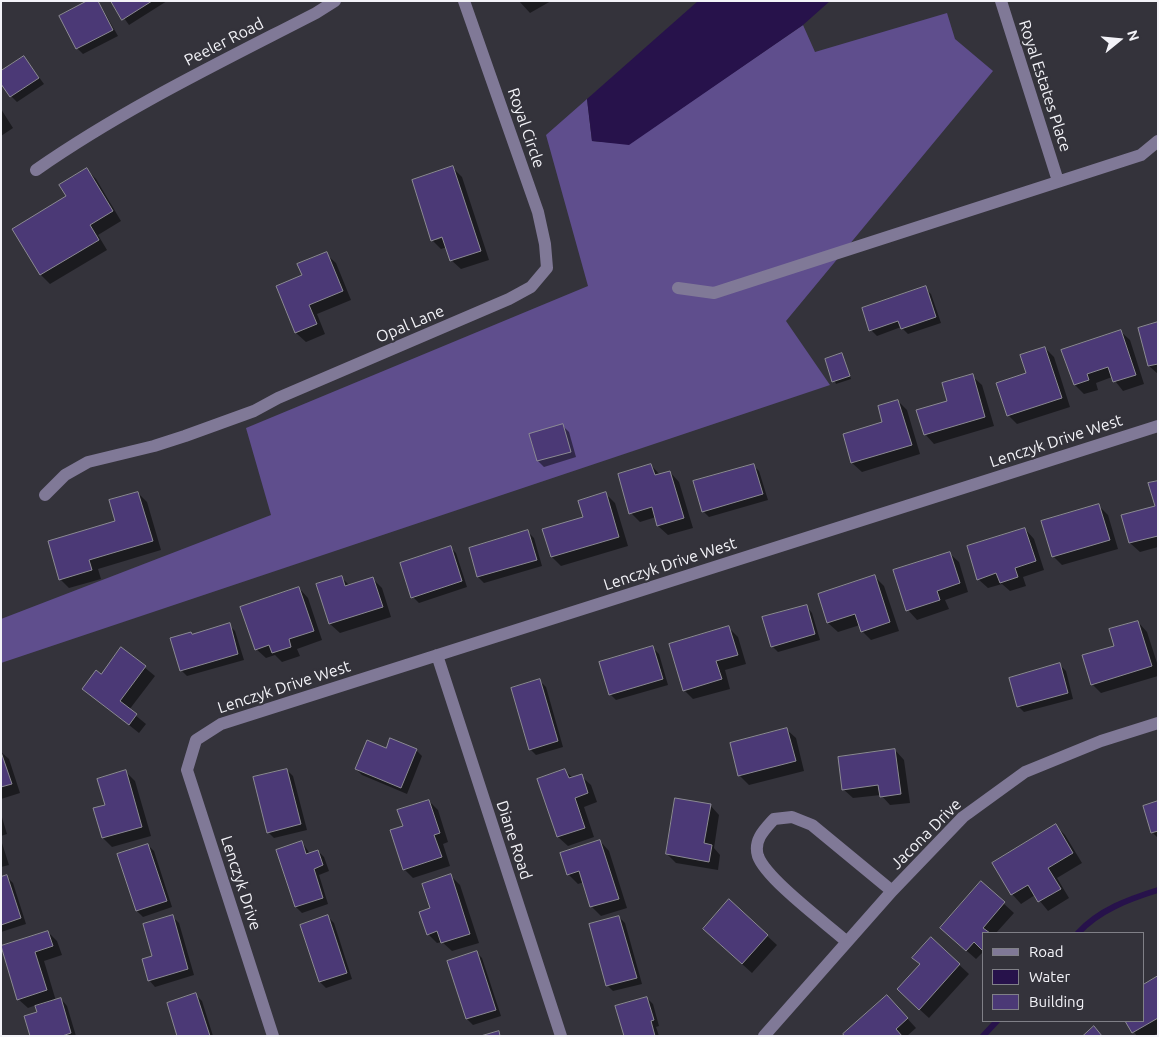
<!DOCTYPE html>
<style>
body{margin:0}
#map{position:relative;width:1159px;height:1037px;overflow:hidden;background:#34333b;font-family:Ubuntu,sans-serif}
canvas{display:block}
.frame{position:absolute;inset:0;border:2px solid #f3f3f8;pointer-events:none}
.legend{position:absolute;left:982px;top:932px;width:162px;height:90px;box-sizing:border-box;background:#34333b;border:1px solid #808087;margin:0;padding:6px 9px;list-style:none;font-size:15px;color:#f3f3f8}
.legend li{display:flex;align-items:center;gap:10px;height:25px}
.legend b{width:25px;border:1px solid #808087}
.north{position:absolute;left:1094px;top:15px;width:50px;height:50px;-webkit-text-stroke:4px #34333b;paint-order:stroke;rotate:73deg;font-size:14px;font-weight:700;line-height:20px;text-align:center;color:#f3f3f8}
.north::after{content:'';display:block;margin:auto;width:18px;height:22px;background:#f3f3f8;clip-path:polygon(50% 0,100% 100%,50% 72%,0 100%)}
</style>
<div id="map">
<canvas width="1159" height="1037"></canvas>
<div class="frame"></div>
<ul class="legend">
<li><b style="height:6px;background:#807997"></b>Road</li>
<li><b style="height:14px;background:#27124b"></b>Water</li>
<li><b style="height:14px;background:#4b3976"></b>Building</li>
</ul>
<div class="north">N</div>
</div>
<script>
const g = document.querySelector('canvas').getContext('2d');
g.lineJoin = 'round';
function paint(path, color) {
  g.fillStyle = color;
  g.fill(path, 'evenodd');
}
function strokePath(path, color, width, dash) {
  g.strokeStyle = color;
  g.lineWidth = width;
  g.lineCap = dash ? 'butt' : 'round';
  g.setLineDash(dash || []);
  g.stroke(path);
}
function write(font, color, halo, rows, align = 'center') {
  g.font = font + ' Ubuntu,sans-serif';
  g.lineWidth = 4.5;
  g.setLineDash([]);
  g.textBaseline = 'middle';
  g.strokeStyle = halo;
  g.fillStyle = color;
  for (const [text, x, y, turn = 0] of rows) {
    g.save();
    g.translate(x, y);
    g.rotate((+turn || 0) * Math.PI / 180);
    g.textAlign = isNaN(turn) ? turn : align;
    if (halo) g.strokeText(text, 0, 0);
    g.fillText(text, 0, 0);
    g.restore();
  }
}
paint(new Path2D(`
 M947,13L955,39L993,71L786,321L830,385L1,663V619L271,515L246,428L588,286L546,135L587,99L592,141L629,144L803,25L815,52Z`), '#5f4e8d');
paint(new Path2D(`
 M698,1H830L803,25L629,145L592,141L587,99Z`), '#27124b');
paint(new Path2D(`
 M98,1L118,36L83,54L77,48Z
 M112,1H167L129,25Z
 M519,1H551L530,13Z
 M24,57L44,84L17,102L11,96Z
 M1,109L13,128L1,136Z
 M453,168L462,177L489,260L461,269L451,260L447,247L441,249L432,240ZM449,236L436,240V238Z
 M87,170L96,179L121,221L98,235L107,250L50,284L41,275L14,229L68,197Z
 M326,254L336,263L351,300L317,314L325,334L306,342L296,333L277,287L303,276Z
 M925,288L931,294L941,323L908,334L901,327L877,336L871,330Z
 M1158,324V374L1149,366Z
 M1120,331L1130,340L1144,384L1123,391L1112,377L1096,383L1098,390L1084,394L1075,385L1063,350Z
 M1045,348L1054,357L1070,407L1017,424L1008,415Z
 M841,354L851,379L836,384L826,360Z
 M972,376L982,385L994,426L934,444L925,434L948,402Z
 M898,401L907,410L920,454L862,472L852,463L844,434L884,423Z
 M563,426L569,432L576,457L544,467L538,461Z
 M651,465L660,475L670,472L679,482L693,528L668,535L658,526L656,517L640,522L631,513Z
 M753,465L759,471L768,500L709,517L703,511Z
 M1158,482V547L1140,552L1130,543L1123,516L1156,507Z
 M138,493L147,502L161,550L98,569L101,579L69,588L60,579L117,522Z
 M606,494L615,503L628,546L561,566L552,557Z
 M1099,506L1108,515L1118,549L1062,565L1053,556Z
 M1025,529L1034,539L1044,570L1023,577L1026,586L1010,591L1002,584L988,588L978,579Z
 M528,532L534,538L542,566L484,583L478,577L470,549Z
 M450,547L456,553L467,587L419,603L413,597Z
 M949,553L959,562L968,592L945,600L949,609L917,620L908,610Z
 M341,577L350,586L373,579L382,588L391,617L340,633L330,624L318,585Z
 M875,577L884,586L899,631L871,640L862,631L860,625L838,632L828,623L820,595Z
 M299,588L308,598L322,640L297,649L300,656L282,662L275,655L266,658L256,649Z
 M806,606L812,613L820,640L778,652L772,646Z
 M1138,622L1147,632L1158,666V676L1101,693L1092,684L1115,647Z
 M229,625L235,631L244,660L187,676L181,670L193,635Z
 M729,628L738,637L746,664L725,670L730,689L693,699L684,690Z
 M121,648L155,676L129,710L146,724L139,733L84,689L101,676Z
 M653,648L659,654L668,685L616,700L610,694Z
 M1060,665L1066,671L1073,699L1024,712L1018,706Z
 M540,681L546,687L563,747L536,755L530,749Z
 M786,729L796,738L804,771L749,785L740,776L731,744Z
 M387,750H416L422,756L407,794L362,775L356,769Z
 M895,750L904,760L910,803L890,805L881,795L853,798L843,789Z
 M1,752L9,759L20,793L1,799Z
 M287,770L293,776L307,830L274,838L268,832Z
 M565,771L573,778L581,776L591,785L597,802L584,807L594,837L568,846L558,837L539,779Z
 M126,772L135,781L151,836L112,847L103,838L106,806Z
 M429,801L438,810L448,842L443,844L450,866L413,878L404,869V826Z
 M1158,802V838L1152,832Z
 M710,805L719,815L714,848L720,855L718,870L676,863L667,854Z
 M1,814L7,834L1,836Z
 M1056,826L1065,835L1082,863L1057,878L1069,898L1048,911L1035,895L1021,904L1012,894L993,864Z
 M1,840L9,865L1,867Z
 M600,841L609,851L627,908L601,916L592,907L584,882L578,884L568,874Z
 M302,842L310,854L318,851L324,857L329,871L319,875L328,904L302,913L296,907Z
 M148,845L154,851L172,907L143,917L137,911Z
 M451,876L460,885L479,943L452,951L442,942L437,943L428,934L432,909Z
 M7,877L13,883L26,924L1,932V879Z
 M981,883L1014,913L996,933H983V952L976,959L951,937Z
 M729,901L777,945L752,973L713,938Z
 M173,917L179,923L194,975L155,987L149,980L154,957Z
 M328,917L334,923L352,979L326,988L320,982L301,926Z
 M619,917L625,923L642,984L613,991L607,985Z
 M48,932L57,941L62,955L44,961L56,1001L61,999L67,1006L76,1036H32L39,1013L36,1005L28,1008L18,999L1,947Z
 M931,939L969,974L929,1018L908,999Z
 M476,952L482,958L501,1016L473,1025L467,1019Z
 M1158,978V1033L1153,1036H1137L1126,1021H1143V987Z
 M196,995L202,1001L213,1036H179Z
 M647,998L653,1004L659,1026L656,1027L659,1036H625Z
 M896,1006L916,1028L907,1036H846Z`), '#0007');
strokePath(new Path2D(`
 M1078,933C1099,910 1129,899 1158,890
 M983,1036L997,1021`), '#27124b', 6);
const building = new Path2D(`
 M87,1H98L113,30L76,49L59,16Z
 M111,1H152L122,20Z
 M24,56L39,78L10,97L1,84V71Z
 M453,166L481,251L450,261L442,237L431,241L412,180Z
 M87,168L113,211L90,225L99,240L40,275L12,229L66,196L59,185Z
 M327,252L343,291L309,305L317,324L295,333L276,286L302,275L297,264Z
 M926,286L936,317L901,329L898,321L869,331L862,308Z
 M1158,322V364L1148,366L1138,328Z
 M1121,330L1136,375L1113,382L1108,367L1087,374L1089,380L1074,385L1061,350Z
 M1045,347L1062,398L1007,416L996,383L1026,373L1020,355Z
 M842,353L850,376L832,382L825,359Z
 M973,374L985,417L924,435L916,410L947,401L942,383Z
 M898,400L912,445L851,463L843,434L882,422L878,406Z
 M563,424L571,452L537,461L529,434Z
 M651,464L655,475L670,471L684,518L657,526L652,507L629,514L618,474Z
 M754,464L763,494L702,512L693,481Z
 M1158,481V536L1129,543L1121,515L1155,506L1148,483Z
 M138,492L153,541L89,560L92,570L59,580L48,541L115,521L109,500Z
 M606,492L619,537L551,557L542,529L583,517L578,501Z
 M1099,504L1110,540L1052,557L1041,521Z
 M1025,528L1036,561L1015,568L1018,577L1000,583L996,573L977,580L967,546Z
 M528,530L537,560L477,577L469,548Z
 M451,546L462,581L411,598L400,563Z
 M950,552L960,583L937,591L940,600L906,611L893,570Z
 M875,575L890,622L861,632L855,614L827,623L818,594Z
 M342,576L345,586L373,577L383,607L329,624L316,584Z
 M299,587L314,631L289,639L291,647L272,653L269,645L255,650L240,607Z
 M807,605L815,634L771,647L762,617Z
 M1138,621L1152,666L1091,685L1082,655L1114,646L1109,629Z
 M230,623L238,654L180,671L170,638L191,632L192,634Z
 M729,626L738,655L716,661L722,679L683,691L669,644Z
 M653,646L663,679L609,695L599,662Z
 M121,647L146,666L120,701L137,714L129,725L82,689L96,670L101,674Z
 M1060,663L1068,693L1017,707L1009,678Z
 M540,679L558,741L529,750L511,688Z
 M787,728L796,761L738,776L730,743Z
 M390,738L417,749L401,788L355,769L367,740L386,748Z
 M895,749L901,794L880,797L878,785L842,790L838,757Z
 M1,752L12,784L1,787Z
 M287,769L301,824L267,833L253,777Z
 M565,769L569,778L582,774L588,793L575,798L585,828L557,837L537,779Z
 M126,770L142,827L102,838L93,808L105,805L97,779Z
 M675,798L711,804L704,843L712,845L709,862L666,854Z
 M429,800L440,833L434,835L442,857L403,870L390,830L403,826L397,810Z
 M1158,801V831L1151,833L1143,806Z
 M1056,824L1073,853L1048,868L1061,889L1038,902L1028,885L1011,895L992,863Z
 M600,840L619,899L590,907L579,871L567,875L560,853Z
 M302,841L306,854L318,850L323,865L314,869L323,898L295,907L276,850Z
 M148,844L167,901L136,911L117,854Z
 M451,874L470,934L441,943L437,931L427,935L419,912L430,908L422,884Z
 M7,875L21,918L1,925V877Z
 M981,881L1005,902L983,928L990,933H983V951L974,942L966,951L940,928Z
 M729,899L768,935L742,964L703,929Z
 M173,915L188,969L148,981L142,959L152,956L143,924Z
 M328,915L347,973L319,982L300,925Z
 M619,916L637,978L606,986L589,924Z
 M48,931L53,946L35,952L47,990L17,1000L1,946Z
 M931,937L960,964L919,1010L897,989L920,964L912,958Z
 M477,951L496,1010L466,1019L447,961Z
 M1158,976V1018L1132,1033L1125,1021H1143V985Z
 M196,993L210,1036H177L167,1003Z
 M887,995L908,1018L896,1029L902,1036H844L843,1034Z
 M647,997L654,1020L651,1021L655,1036H624L615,1006Z
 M61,998L71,1033L62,1036H30L24,1016L37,1012L35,1006Z
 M1094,1026L1102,1036H1083Z
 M499,1031L500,1036H481Z`);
paint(building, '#4b3976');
strokePath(building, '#8b8a93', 1);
strokePath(new Path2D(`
 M1001,1L1058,181
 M36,170C125,108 221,62 316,13L335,1
 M678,288L714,293L1141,155L1158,141
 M45,495L65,475L88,462L154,446L185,436L254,411L278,398L509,299L531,287L547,268L545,244L538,212L464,1
 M437,655L561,1036
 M847,942C827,924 766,879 758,856C753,840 765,829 774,819L792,817L812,825L892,891
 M273,1036L187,770L196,740L221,724L1158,426
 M764,1036L892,891L963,817L1025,772L1101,741L1158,723`), '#807997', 12);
write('16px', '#f3f3f8', '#34333b', [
 ["Peeler Road",224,42,-27],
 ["Royal Estates Place",1045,86,72],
 ["Royal Circle",526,128,71],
 ["Opal Lane",410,324,-23],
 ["Lenczyk Drive West",1056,441,-18],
 ["Lenczyk Drive West",670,564,-18],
 ["Lenczyk Drive West",284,687,-18],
 ["Jacona Drive",926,834,-45],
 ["Diane Road",514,840,72],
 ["Lenczyk Drive",241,883,72]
]);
</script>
